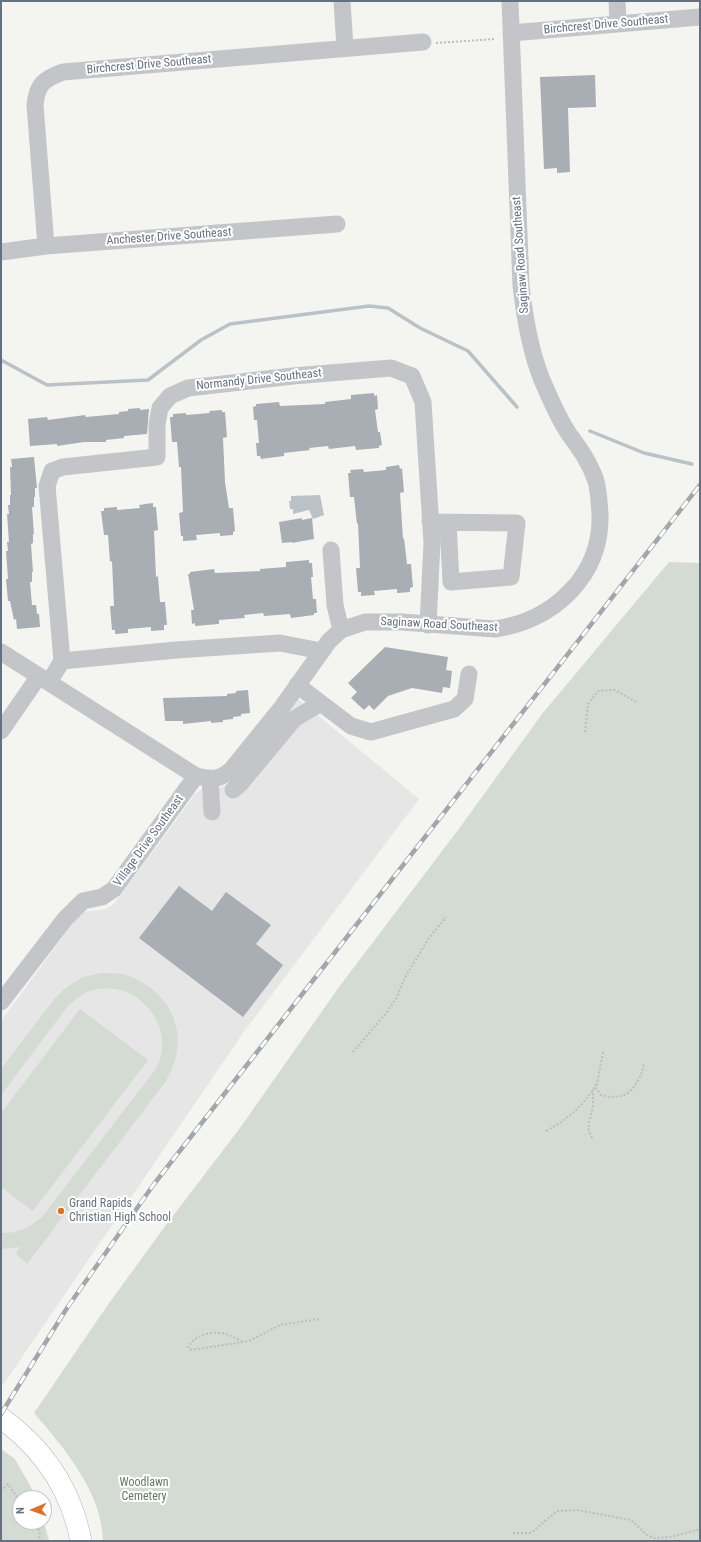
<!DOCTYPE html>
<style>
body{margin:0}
#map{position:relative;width:701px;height:1542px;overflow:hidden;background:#f4f5f1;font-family:"Roboto Condensed",sans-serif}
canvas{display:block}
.frame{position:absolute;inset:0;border:2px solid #657081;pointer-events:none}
.north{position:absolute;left:12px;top:1490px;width:40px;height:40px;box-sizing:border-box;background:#fff;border:1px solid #c1c6cd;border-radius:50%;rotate:268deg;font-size:11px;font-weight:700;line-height:16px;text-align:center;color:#657081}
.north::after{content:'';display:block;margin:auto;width:14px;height:18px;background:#dc7129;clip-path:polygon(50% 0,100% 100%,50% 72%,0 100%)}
</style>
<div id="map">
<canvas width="701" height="1542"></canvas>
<div class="frame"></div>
<div class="north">N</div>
</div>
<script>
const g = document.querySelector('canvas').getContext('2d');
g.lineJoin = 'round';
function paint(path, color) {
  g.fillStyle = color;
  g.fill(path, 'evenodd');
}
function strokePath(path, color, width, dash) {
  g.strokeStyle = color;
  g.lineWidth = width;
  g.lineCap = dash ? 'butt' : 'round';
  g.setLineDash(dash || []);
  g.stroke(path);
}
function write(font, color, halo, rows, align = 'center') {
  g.font = font + ' "Roboto Condensed",sans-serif';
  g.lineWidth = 4;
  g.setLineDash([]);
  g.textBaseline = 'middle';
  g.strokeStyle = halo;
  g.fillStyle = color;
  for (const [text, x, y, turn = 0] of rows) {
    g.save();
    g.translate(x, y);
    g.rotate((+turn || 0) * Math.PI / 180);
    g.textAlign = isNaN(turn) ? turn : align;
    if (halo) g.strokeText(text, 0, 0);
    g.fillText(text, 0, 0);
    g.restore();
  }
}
paint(new Path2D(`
 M298,699L419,799L243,1033L1,1388V1021L75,920L84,912L106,909L114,904L196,793L200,790L218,788L235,781Z`), '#e5e6e5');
paint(new Path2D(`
 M669,562L700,563V1541H103C102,1492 64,1448 34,1413L107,1306L166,1225L240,1128L339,987L461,826L542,714Z
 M101,973C108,973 115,973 122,974C156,983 182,1013 177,1049C176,1061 171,1071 166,1081L27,1264L16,1254L20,1247L1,1249V1233C17,1234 30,1227 42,1217L145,1083C151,1075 157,1068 160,1059C173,1017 129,975 87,992C79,996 73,1001 67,1007L1,1095V1069L55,998L67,987L83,977Z
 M80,1009L148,1060L33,1211L1,1187V1113Z
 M1,1449L15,1459L37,1498H20V1522H44L49,1541H1Z`), '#d4dbd2');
paint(new Path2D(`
 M320,495L324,515L313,519L309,510L293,514V509H290L289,501H291V496Z`), '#bac2c8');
strokePath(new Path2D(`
 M1,360L47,385L148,380L201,340L230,324L369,306L388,308L420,328L468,351L517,407
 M590,431L644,453L692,464`), '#bac2c8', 3.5);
paint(new Path2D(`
 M595,75L596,107L568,108L570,172L557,173V168L544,169L540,77Z
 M374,393V396L377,395L378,409L375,410L378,432H380L382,445L379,446V448L356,450L355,446L329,449L328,446L309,448L310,450L284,453V456L261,459L260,456H257L256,443H259L257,420H254L253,407L256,406V404L279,402L280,406L325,404V402L351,399V395Z
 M140,408V410L149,409L147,434L124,436V438L106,440V442H84L57,446V444L30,446L28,419L47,417L48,420L85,415L86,417L119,414V412L128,411V409Z
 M222,410V412H225L227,437L223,438L225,482L229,508H233L235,531L233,532V535L220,536V533L196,535L197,540L183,541V536H181L179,513L183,512L181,467H179L177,442H172L170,417H173V414L186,413V415L210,413L209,411Z
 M34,457L37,488H35V497H34V507H32L34,534H33V543L31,544L33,572H32V582H30L32,605H36L37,614H39L40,627L17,629L16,619L14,620L10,601H8L6,579H8L6,551H8L7,542H9L7,514H9L8,505H10V495H11L10,467H12L11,459Z
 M399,465L400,469L402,468L404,492L400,493L403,539L404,538L407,564H411L413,587L410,588V592L397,593V589L374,591L375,595L361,596V592H358L356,568H360L358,523L357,524L354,497H350L348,473H351L350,470L363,469L364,472L386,470V467Z
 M153,503V507H156L158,530L154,531L156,577L158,576L160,602H165L167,625H164V630L151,631V627L128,629V633L115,634V630H112L110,606H114L112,561L110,562L108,535H104L101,511H104V508L117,507V510L140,508L139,505Z
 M302,518V520L312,518L314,539L292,543V542L282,543L279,522Z
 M309,560V563H312L313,577H311L313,599H316L317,613H314V615L291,618L290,614L264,616L263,613L244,615L245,618L219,620V624L195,626V623L192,624L191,610H194L188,574H190V572L214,569L215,573L260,571V569L286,567V562Z
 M385,647L448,657L446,670L452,671L450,688L443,687L442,693L412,688L388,696L374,710L369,705L364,710L351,698L357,692L348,683Z
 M248,690L250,713L241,714V716L233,717V719L223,720V722L211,723V721L183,724V721H165L163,698L227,696V694L236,693V691Z
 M179,886L212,911L226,892L271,925L256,944L283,965L243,1017L139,938Z`), '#a9aeb5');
const major = new Path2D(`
 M1,1418C44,1449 71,1489 81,1541`);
strokePath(major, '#b3b6bb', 22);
strokePath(new Path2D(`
 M436,43L495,39
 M585,732L588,704L598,691L615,690L636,702
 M353,1052L387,1012L397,997L404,979L429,938L446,917
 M603,1052L596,1088L601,1095C609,1097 616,1098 624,1095C634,1091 643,1074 644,1063
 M546,1131C568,1119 583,1106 596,1085
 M592,1138L588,1128L593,1106V1090
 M242,1342C225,1329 199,1329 188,1347L191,1350L249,1341L280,1325L319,1319
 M1,1491L8,1484L20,1502
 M34,1522L40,1532L39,1541
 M513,1533H531L557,1511L577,1510L631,1520L647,1535L654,1538L671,1537L700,1529`), '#bcbdc0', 2, [2, 2]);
strokePath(new Path2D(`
 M342,1L345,48
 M617,1L618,24
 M511,33L700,17
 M46,246L35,105C37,84 44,79 63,72L423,42
 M1,252L46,246L337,224
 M430,522L517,523L511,577L451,582L448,522
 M331,550L335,605L341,630
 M1,652L196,776C212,779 218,781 231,770L282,707L329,641L341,630L365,622H402L495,629C553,621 602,576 600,514C599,503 599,492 596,481C590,463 580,449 569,434C558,418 550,398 542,380C530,350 525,318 521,286L510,1
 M62,661L47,486L52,471L63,467L157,457V424L160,408L170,396L188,388L293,376L391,368L412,376L423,402L432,543L428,625
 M49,682L62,661L176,650L280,643L321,651
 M297,685L351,726L371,732L454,709L465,699L469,674
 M1,731L39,676
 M210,779L212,812
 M233,790L240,784L294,719L321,703
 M1,1002L65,919L83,901L102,897L114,889L196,776`), '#c3c5c9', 17);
strokePath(major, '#fff', 21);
const rail = new Path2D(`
 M1,1414L67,1308L154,1184L700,485`);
strokePath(rail, '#a3a7ad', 4.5);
strokePath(rail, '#fff', 3, [9]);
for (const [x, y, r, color] of [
 [61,1211,4,"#dc7129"]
]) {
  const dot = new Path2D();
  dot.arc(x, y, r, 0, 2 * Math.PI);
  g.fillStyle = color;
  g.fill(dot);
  strokePath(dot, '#fff', 1.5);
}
write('12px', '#657081', '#fff', [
 ["Birchcrest Drive Southeast",606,25,-5],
 ["Birchcrest Drive Southeast",149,65,-5],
 ["Anchester Drive Southeast",169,237,-4],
 ["Saginaw Road Southeast",521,255,-94],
 ["Normandy Drive Southeast",259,380,-6],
 ["Saginaw Road Southeast",439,625,3],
 ["Village Drive Southeast",149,841,-54]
]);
write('12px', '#657081', '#fff', [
 ["Grand Rapids",69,1204],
 ["Christian High School",69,1218]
], 'left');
write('12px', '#647963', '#fff', [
 ["Woodlawn",144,1483],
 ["Cemetery",144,1497]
]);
</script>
